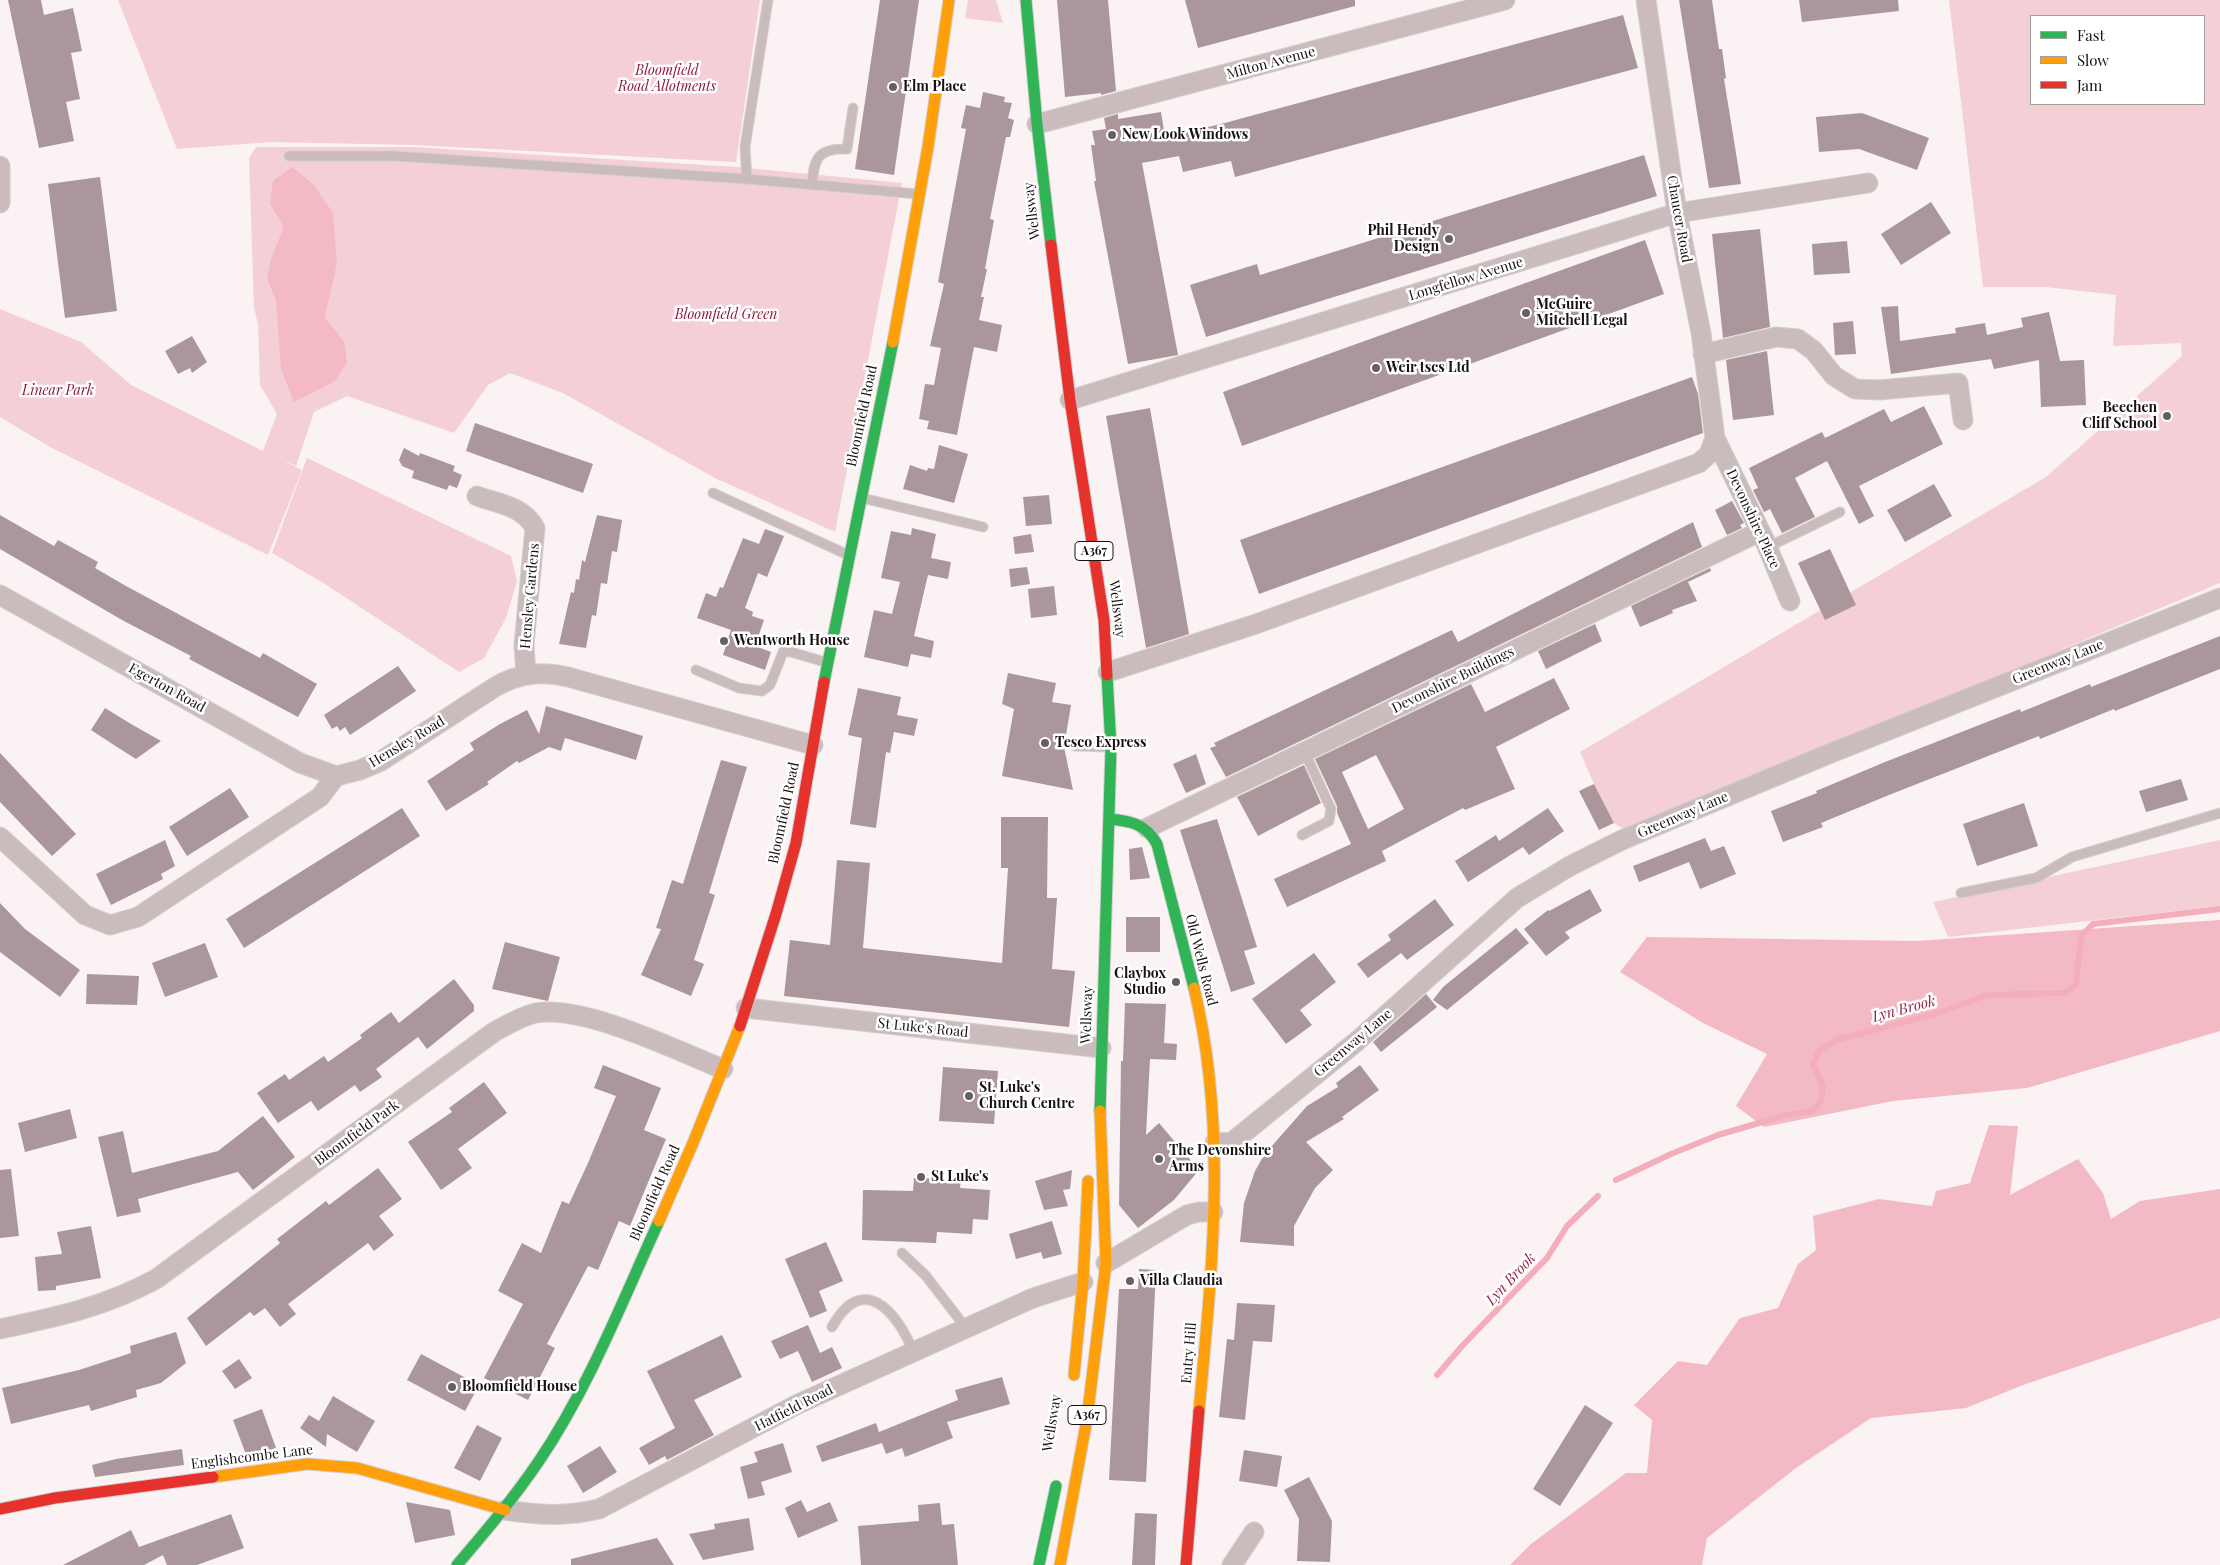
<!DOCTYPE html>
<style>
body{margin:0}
#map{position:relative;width:2220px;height:1565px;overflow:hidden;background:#faf2f3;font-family:"Playfair Display",serif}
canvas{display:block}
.legend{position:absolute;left:2030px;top:15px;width:175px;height:90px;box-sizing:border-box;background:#fff;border:1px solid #a39fa0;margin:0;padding:6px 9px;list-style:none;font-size:15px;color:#181011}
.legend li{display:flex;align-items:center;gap:10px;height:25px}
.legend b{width:25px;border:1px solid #a39fa0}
</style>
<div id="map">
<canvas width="2220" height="1565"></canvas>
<ul class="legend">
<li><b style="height:6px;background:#30b455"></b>Fast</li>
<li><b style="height:6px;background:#ff9f0a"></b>Slow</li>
<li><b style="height:6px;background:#e5322d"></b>Jam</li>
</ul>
</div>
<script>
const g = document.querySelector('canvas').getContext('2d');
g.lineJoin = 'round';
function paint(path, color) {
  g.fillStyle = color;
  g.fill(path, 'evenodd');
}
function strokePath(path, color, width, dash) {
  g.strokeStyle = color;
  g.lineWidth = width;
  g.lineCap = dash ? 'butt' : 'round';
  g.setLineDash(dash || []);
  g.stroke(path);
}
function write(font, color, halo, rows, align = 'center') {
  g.font = font + ' "Playfair Display",serif';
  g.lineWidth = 5;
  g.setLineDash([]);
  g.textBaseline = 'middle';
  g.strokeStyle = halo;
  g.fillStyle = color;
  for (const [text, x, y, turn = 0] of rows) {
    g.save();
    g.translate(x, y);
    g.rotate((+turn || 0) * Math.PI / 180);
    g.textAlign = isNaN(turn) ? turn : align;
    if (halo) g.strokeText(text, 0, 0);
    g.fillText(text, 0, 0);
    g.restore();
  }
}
paint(new Path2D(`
 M118,0H760L736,162L415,145L271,142L177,149Z
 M968,0H996L1003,23L965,18Z
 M1949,0H2220V583L1628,832L1614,823L1594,784L1580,752L2046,477L2182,356L2181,343L2113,346L2116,295L2046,287H1983ZM2031,16H2204V104H2031Z
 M256,147H413L737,167L902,183L835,532L715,478L563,393L510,373L488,385L454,433L347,396L314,412L296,466L276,457L302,470L268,555L50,447L0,417V309L81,342L131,385L263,451L277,414L260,385L258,324L254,308L249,158Z
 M307,458L511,556L517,581L506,618L484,658L459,672L322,582L272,553Z
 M2220,840V906L1948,937L1933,902Z`), '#f4cfd5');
paint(new Path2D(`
 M292,167L313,184L333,213L337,263L325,317L344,342L347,362L335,381L294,402L281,369L276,301L267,278L272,256L284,227L270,204L273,181Z
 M2220,920V1031L2027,1088L1893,1101L1764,1127L1736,1106L1767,1054L1703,1023L1620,972L1647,937L1916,941Z
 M1989,1125L2018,1126L2010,1195L2078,1159L2103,1193L2111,1219L2140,1201L2220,1189V1318L2023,1385L1966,1408L1871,1418L1796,1468L1707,1538L1702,1565H1510L1531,1544L1626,1473H1647L1652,1420L1634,1405L1678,1361L1707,1365L1740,1318L1778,1308L1798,1264L1816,1250L1813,1216L1879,1199L1932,1206L1936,1191L1970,1183Z`), '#f3bac5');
strokePath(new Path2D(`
 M1616,1180L1671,1154L1718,1135L1786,1115L1812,1111L1821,1102L1823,1085L1813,1065L1818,1052L1836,1040L1938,1013L1987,995L2065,993L2076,985L2081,936L2093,924L2220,909
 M1437,1375L1463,1345L1547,1258L1567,1226L1598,1196`), '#f4aeba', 6);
paint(new Path2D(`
 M8,0H41L44,15L73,8L82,51L71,53L80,99L66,102L74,141L39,148Z
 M880,0H919L894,175L855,169Z
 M1057,0H1108L1116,91L1101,95V93L1065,97Z
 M1185,0H1355V6L1198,48Z
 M1679,0H1712L1719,49H1722L1726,78L1724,79L1741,184L1709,188Z
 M1799,0H1898L1899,11L1802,22Z
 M1623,15L1638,68L1235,177L1231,161L1183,172L1179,156L1142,163L1178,355L1128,364L1094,181H1096L1091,145H1095L1092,131L1106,129L1104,118L1118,114V119L1161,112L1165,137L1221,124Z
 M983,92L1005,97L1004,102L1012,103L1008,118L1014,120L1010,137H1006L990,219L994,220L985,269H987L981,297H984L979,320L1002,325L997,352L974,347L957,435L927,429L929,421L919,419L925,384L934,385L941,348L930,346L944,284L938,282L966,129L961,128L966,105L980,108Z
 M1862,113L1929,138L1917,170L1859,149L1819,152L1816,117Z
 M1644,155L1657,196L1206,337L1190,285L1257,264L1260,275Z
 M100,177L117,311L65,318L48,184Z
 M1931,202L1951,233L1901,265L1881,234Z
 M1760,229L1770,327L1723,338L1712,234Z
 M1645,240L1664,294L1242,446L1223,392Z
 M1847,241L1850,273L1814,275L1812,244Z
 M1898,306L1900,341L1956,333L1955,328L1985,323L1987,335L2023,327L2021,318L2049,312L2060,361L2084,360L2086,405L2041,407L2039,360L1994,369L1991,359L1891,374L1881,307Z
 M1853,321L1856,354L1835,355L1833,323Z
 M192,336L207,362L192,373L190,368L178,374L165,351Z
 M1767,351L1774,415L1733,420L1726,360Z
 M1692,377L1698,394L1703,433L1259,594L1240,540Z
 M1924,406L1943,444L1859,486L1874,516L1859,524L1827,461L1795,478L1815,517L1782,533L1770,509L1764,512L1753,490L1758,488L1749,468L1822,432L1825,438L1884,409L1891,422Z
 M1150,408L1189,634L1146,648L1106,416Z
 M475,423L593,464L583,493L466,451Z
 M939,445L968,454L954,503L903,489L910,465L927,471L928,468L934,469Z
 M404,448L419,456L420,453L455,466L453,471L462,475L457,488L449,485L447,490L412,478L414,471L402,466L399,460Z
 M1934,484L1952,516L1905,542L1887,510Z
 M1049,495L1052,524L1026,526L1023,497Z
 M1732,501L1744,523L1740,525L1742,528L1727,535L1715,510Z
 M0,515L54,546L58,540L98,562L95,568L126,586L260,658L263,653L317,684L298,717L189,659L191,656L122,620L0,549Z
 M597,515L622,520L617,552L612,551L607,584L601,583L596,616L592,615L586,648L559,644L571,592L574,593L576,579L579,580L582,560L585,562Z
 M1693,522L1702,547L1226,777L1210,748L1216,746L1214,743L1452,630L1458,642Z
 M912,528L936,534L931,558L951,562L948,579L928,575L923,596L914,636L934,641L931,658L911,654L908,667L864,657L874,610L892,614L900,582L881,578L891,531L911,535Z
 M765,529L784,536L767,577L758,573L745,608L753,612L752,616L764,620L755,646L771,652L765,670L723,655L731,630L697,618L706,593L716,597L720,587L723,588L743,538L759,544Z
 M1031,534L1034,552L1015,554L1013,537Z
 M1830,549L1856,605L1825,620L1798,563Z
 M1027,567L1030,584L1011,587L1009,569Z
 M1710,568L1711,571L1688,582L1697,601L1672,610L1673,613L1640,627L1631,606Z
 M1054,586L1057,615L1031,618L1028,589Z
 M1595,624L1602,641L1546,669L1538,651Z
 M2220,636V669L2115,711L2114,709L2040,739L2039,736L1889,795L1821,823L1823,827L1783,842L1771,811L1817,793L1816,791L1885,762L2020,709L2021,712L2090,684L2091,687Z
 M398,666L416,691L350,735L345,727L340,731L337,726L332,729L324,715Z
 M1008,673L1056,683L1052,702L1071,705L1064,747L1073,790L1002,776L1014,709L1002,704Z
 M1554,678L1570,709L1496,747L1515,789L1465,810L1463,808L1382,851L1386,861L1287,907L1274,879L1351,844L1337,813V806L1315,759L1471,684L1485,712ZM1376,755L1404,809L1368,829L1342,772Z
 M858,688L901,697L897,715L918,719L914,736L894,732L890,753L886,752L876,828L850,824L862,738L848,735Z
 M546,706L643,736L636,760L565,738L561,751L549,747L519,763L517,761L487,782L489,784L446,811L427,781L474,750L470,743L500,724L527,710L539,734Z
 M105,708L131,724L161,741L136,759L117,747L91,730Z
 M0,753L76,834L52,856L0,802Z
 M1196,754L1206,784L1186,793L1173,764Z
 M721,760L747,767L709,893L715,895L694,960L704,964L691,996L641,975L661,929L656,928L672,880L683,884Z
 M1304,765L1321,803L1258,836L1237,797Z
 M2181,779L2188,800L2146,812L2139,791Z
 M1594,784L1614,823L1599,830L1579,791Z
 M230,788L249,817L187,856L169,827Z
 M2024,803L2038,846L1977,866L1963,824Z
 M402,808L420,836L244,948L226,919Z
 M1548,808L1564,831L1529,855L1523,847L1468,882L1455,861L1496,835L1499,841Z
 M1001,817H1048L1047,898H1057L1052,969L1075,971L1069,1027L784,996L790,940L830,945L837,860L870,863L863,948L1002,963L1008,868H1001Z
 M1217,819L1257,947L1244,951L1255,984L1231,992L1180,830Z
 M1705,838L1711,851L1724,846L1736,874L1700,889L1689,862L1639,882L1633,866Z
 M165,840L175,866L161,874L163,879L111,905L96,874Z
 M1142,847L1150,878L1130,880L1129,849Z
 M1590,889L1602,911L1565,932L1570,938L1546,956L1524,929L1548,910L1549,911Z
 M1435,899L1454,925L1407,960L1401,953L1368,978L1357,964L1391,940L1388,935Z
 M0,903L25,929L80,970L60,997L0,952Z
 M1126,917H1160V952H1126Z
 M1516,928L1529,943L1447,1010L1433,1000L1443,987Z
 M505,942L560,957L548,1001L492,989Z
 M205,943L218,977L165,997L152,963Z
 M1314,953L1336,982L1300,1010L1312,1025L1286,1044L1252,999Z
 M87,974L139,976L137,1005L86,1004Z
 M454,979L474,1005V1011L427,1049L418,1037L376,1069L382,1077L360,1092L355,1085L318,1111L311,1101L278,1123L257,1093L285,1074L289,1080L324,1056L328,1062L362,1038L360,1035L391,1012L399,1023Z
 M1426,994L1437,1007L1381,1052L1373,1042Z
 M1125,1003L1166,1004L1164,1043L1177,1044L1176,1060L1150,1059L1146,1135L1159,1123L1199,1170L1174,1200L1138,1228L1119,1205L1121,1061H1123Z
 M603,1065L661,1088L644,1130L666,1139L630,1226L619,1221L598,1270L588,1266L547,1344L555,1348L528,1400L484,1378L523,1304L498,1291L522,1243L541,1253L562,1201L569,1204L588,1163L616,1096L594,1088Z
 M1360,1065L1379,1090L1342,1117L1344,1119L1306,1142L1333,1170L1315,1188L1294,1226V1246L1240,1242L1244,1203L1255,1171L1264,1155L1307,1106L1338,1087L1336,1083Z
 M943,1067L998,1071L994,1124L939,1121Z
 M484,1082L507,1113L458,1149L472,1168L441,1190L408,1142L452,1112L449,1108Z
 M70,1109L77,1138L25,1152L18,1123Z
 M263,1116L295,1157L253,1190L238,1172L138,1199L141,1212L117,1217L98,1137L123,1131L132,1173L218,1151Z
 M378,1168L402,1199L379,1216L394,1235L374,1251L368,1243L288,1304L296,1314L280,1327L265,1308L254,1316L250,1312L206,1346L187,1318L280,1243L277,1239L326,1201L329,1205Z
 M11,1169L19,1236L0,1238V1170Z
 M1072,1170L1070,1189L1063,1190L1068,1206L1044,1210L1035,1181Z
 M914,1178L961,1179L960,1188L990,1190L988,1220L973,1219L972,1234L937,1232L936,1243L862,1240L863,1190L913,1191Z
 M1052,1221L1062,1254L1043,1259L1041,1252L1016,1259L1009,1234Z
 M91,1226L101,1278L56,1286V1290L38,1291L35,1257L62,1254L57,1232Z
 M826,1242L843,1281L819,1291L827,1311L810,1318L785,1259Z
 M1139,1269L1156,1270L1146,1482L1109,1480L1119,1289H1138Z
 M1237,1303L1275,1305L1272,1342L1253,1341L1245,1420L1219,1417L1227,1339L1234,1340Z
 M808,1325L820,1353L832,1347L842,1368L812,1382L798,1351L780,1359L771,1341Z
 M176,1332L186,1363L161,1383L136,1390L137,1397L91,1411L89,1405L11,1424L2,1388L79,1370L131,1353L130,1346Z
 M722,1335L742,1377L694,1400L714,1435L667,1460L665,1456L649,1465L639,1448L675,1428L647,1371Z
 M421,1354L479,1385L465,1411L407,1380Z
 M239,1359L252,1378L235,1389L222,1371Z
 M1002,1377L1010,1404L947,1422L953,1438L905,1457L902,1448L886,1454L882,1443L822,1462L816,1446L876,1423L879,1432L958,1400L955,1390Z
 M333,1396L375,1421L357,1452L327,1434L326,1447L300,1428L309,1415L319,1421Z
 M1585,1405L1613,1423L1560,1506L1533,1489Z
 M262,1409L276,1448L247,1457L233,1420Z
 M477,1425L502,1438L480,1481L454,1468Z
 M783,1443L792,1472L761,1482L765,1495L748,1499L740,1467L758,1462L754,1452Z
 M600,1446L617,1472L583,1493L567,1466Z
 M182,1449L184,1465L95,1477L92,1465L116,1459Z
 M1244,1450L1282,1456L1277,1487L1239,1481Z
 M1309,1477L1332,1521L1330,1562L1297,1561L1299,1519L1284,1490Z
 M801,1500L807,1512L830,1502L838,1521L798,1538L785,1508Z
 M406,1502L450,1510L455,1535L415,1543Z
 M940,1503L942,1525L954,1524L958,1565H861L858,1526L919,1521L918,1505Z
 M1135,1513L1157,1514L1155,1565H1132Z
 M231,1514L244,1548L197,1565H167L163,1555L144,1565H63L131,1530L139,1547Z
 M749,1518L754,1550L703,1560L689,1534L715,1529L714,1524Z
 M657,1538L674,1565H571V1559Z`), '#ab979b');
const lane = new Path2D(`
 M289,156H394L747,179L918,194
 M747,179L745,147L768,0
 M812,185C814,158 818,148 847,149L853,108
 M713,493L846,554
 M862,498L983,527
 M1768,547L1840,512
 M696,670L739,688L762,691L770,685L783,652H791L825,662
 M1075,746L1108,747
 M1302,835L1329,821L1331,809L1305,753
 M1961,893L2036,878L2072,857L2220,813
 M902,1253L926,1276L966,1328
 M832,1327C863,1271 897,1312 913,1351`);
const street = new Path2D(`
 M1646,0L1677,213L1701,333L1715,438L1764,539L1790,601
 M1037,124L1505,0
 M0,166V203
 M1703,354L1776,337L1798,339L1814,351L1834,376L1855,389L1879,390L1958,383L1963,420
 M1070,400L1677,213L1868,183
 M477,496C499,504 523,506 535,528L524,645L526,674
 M0,595L300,763L336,776
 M1108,672L1253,625L1699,463L1709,454L1715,438
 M1147,828L1759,532
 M0,837L85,915L110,925L138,917L320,797L336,776L360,770L381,761L495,687C519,673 541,671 568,677L813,745
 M746,1008L1101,1048
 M1215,1142L1231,1143L1356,1042L1517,898L1570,866L1622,840L1826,755L2220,598
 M1106,1263L1187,1215L1199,1212H1213
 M0,1329C56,1317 105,1307 156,1279L494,1032C507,1025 521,1016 536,1013C585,1005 675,1050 723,1069
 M505,1510C539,1515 565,1517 599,1509L798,1404L1033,1298L1083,1282
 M1232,1565L1254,1532`);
const fast = new Path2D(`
 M1026,0L1037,124L1051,245
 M824,682L893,342
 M1109,819C1131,821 1146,824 1157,844L1194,988
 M1100,1111L1111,747L1107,675
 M457,1565C486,1531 514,1498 539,1461C589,1387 622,1302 659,1221
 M1039,1565L1056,1486`);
const slow = new Path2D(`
 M893,342L928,147L949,0
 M1194,988C1228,1128 1212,1269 1199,1411
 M659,1221L693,1143L740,1026
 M1074,1375L1083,1282L1088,1181
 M213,1477L307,1464L357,1468L505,1510
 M1060,1565L1087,1419L1106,1263L1100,1111`);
const jam = new Path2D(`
 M1051,245L1070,400L1104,620L1107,675
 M740,1026L776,914L796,843L824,682
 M0,1509L55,1498L213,1477
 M1186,1565L1199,1411`);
strokePath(lane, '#d5cfd0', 11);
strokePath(street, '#d5cfd0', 21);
strokePath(fast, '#d5cfd0', 13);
strokePath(slow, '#d5cfd0', 13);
strokePath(jam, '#d5cfd0', 13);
strokePath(lane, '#cabcbd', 9);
strokePath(street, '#cabcbd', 19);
strokePath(fast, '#30b455', 11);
strokePath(slow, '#ff9f0a', 11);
strokePath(jam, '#e5322d', 11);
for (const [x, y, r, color] of [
 [893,87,5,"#675f60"],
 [1112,135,5,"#675f60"],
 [1449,239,5,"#675f60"],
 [1526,313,5,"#675f60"],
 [1376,368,5,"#675f60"],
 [2167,416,5,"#675f60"],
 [724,641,5,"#675f60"],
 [1045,743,5,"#675f60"],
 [1176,982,5,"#675f60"],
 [969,1096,5,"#675f60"],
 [1159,1159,5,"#675f60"],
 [921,1177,5,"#675f60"],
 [1130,1281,5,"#675f60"],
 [452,1387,5,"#675f60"]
]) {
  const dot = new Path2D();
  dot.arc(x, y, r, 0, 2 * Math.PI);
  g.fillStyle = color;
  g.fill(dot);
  strokePath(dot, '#fff', 2);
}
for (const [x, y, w] of [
 [1094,551,38],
 [1087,1415,38]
]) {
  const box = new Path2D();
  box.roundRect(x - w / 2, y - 9.5, w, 19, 4);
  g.fillStyle = '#fff';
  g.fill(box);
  strokePath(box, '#181011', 1);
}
write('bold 12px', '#181011', null, [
 ["A367",1094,551],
 ["A367",1087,1415]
]);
write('14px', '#181011', '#fff', [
 ["Milton Avenue",1271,63,-15],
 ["Wellsway",1032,211,-97],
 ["Chaucer Road",1679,219,80],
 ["Longfellow Avenue",1466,279,-17],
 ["Bloomfield Road",862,416,-78],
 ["Devonshire Place",1753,519,65],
 ["Hensley Gardens",530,596,-85],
 ["Wellsway",1117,609,83],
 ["Greenway Lane",2058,662,-22],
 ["Devonshire Buildings",1453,680,-26],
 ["Egerton Road",167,688,29],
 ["Hensley Road",407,742,-31],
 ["Bloomfield Road",784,813,-78],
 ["Greenway Lane",1683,815,-23],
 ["Old Wells Road",1201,960,76],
 ["Wellsway",1087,1015,-88],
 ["St Luke's Road",923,1028,6],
 ["Greenway Lane",1353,1043,-40],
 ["Bloomfield Park",357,1133,-36],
 ["Bloomfield Road",655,1193,-66],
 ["Entry Hill",1189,1353,-85],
 ["Hatfield Road",794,1408,-27],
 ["Wellsway",1052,1423,-81],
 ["Englishcombe Lane",252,1457,-7]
]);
write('italic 14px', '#8a193d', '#fff', [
 ["Bloomfield",667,71],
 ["Road Allotments",667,87],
 ["Bloomfield Green",726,315],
 ["Linear Park",58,391]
]);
write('bold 14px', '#181011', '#fff', [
 ["Elm Place",903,87],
 ["New Look Windows",1122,135],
 ["Phil Hendy",1439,231,"right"],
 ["Design",1439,247,"right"],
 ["McGuire",1536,305],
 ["Mitchell Legal",1536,321],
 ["Weir tscs Ltd",1386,368],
 ["Beechen",2157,408,"right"],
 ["Cliff School",2157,424,"right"],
 ["Wentworth House",734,641],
 ["Tesco Express",1055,743],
 ["Claybox",1166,974,"right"],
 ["Studio",1166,990,"right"],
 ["St. Luke's",979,1088],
 ["Church Centre",979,1104],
 ["The Devonshire",1169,1151],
 ["Arms",1169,1167],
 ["St Luke's",931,1177],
 ["Villa Claudia",1140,1281],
 ["Bloomfield House",462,1387]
], 'left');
write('italic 15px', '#962646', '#fff', [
 ["Lyn Brook",1904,1009,-15],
 ["Lyn Brook",1511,1279,-47]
]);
</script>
